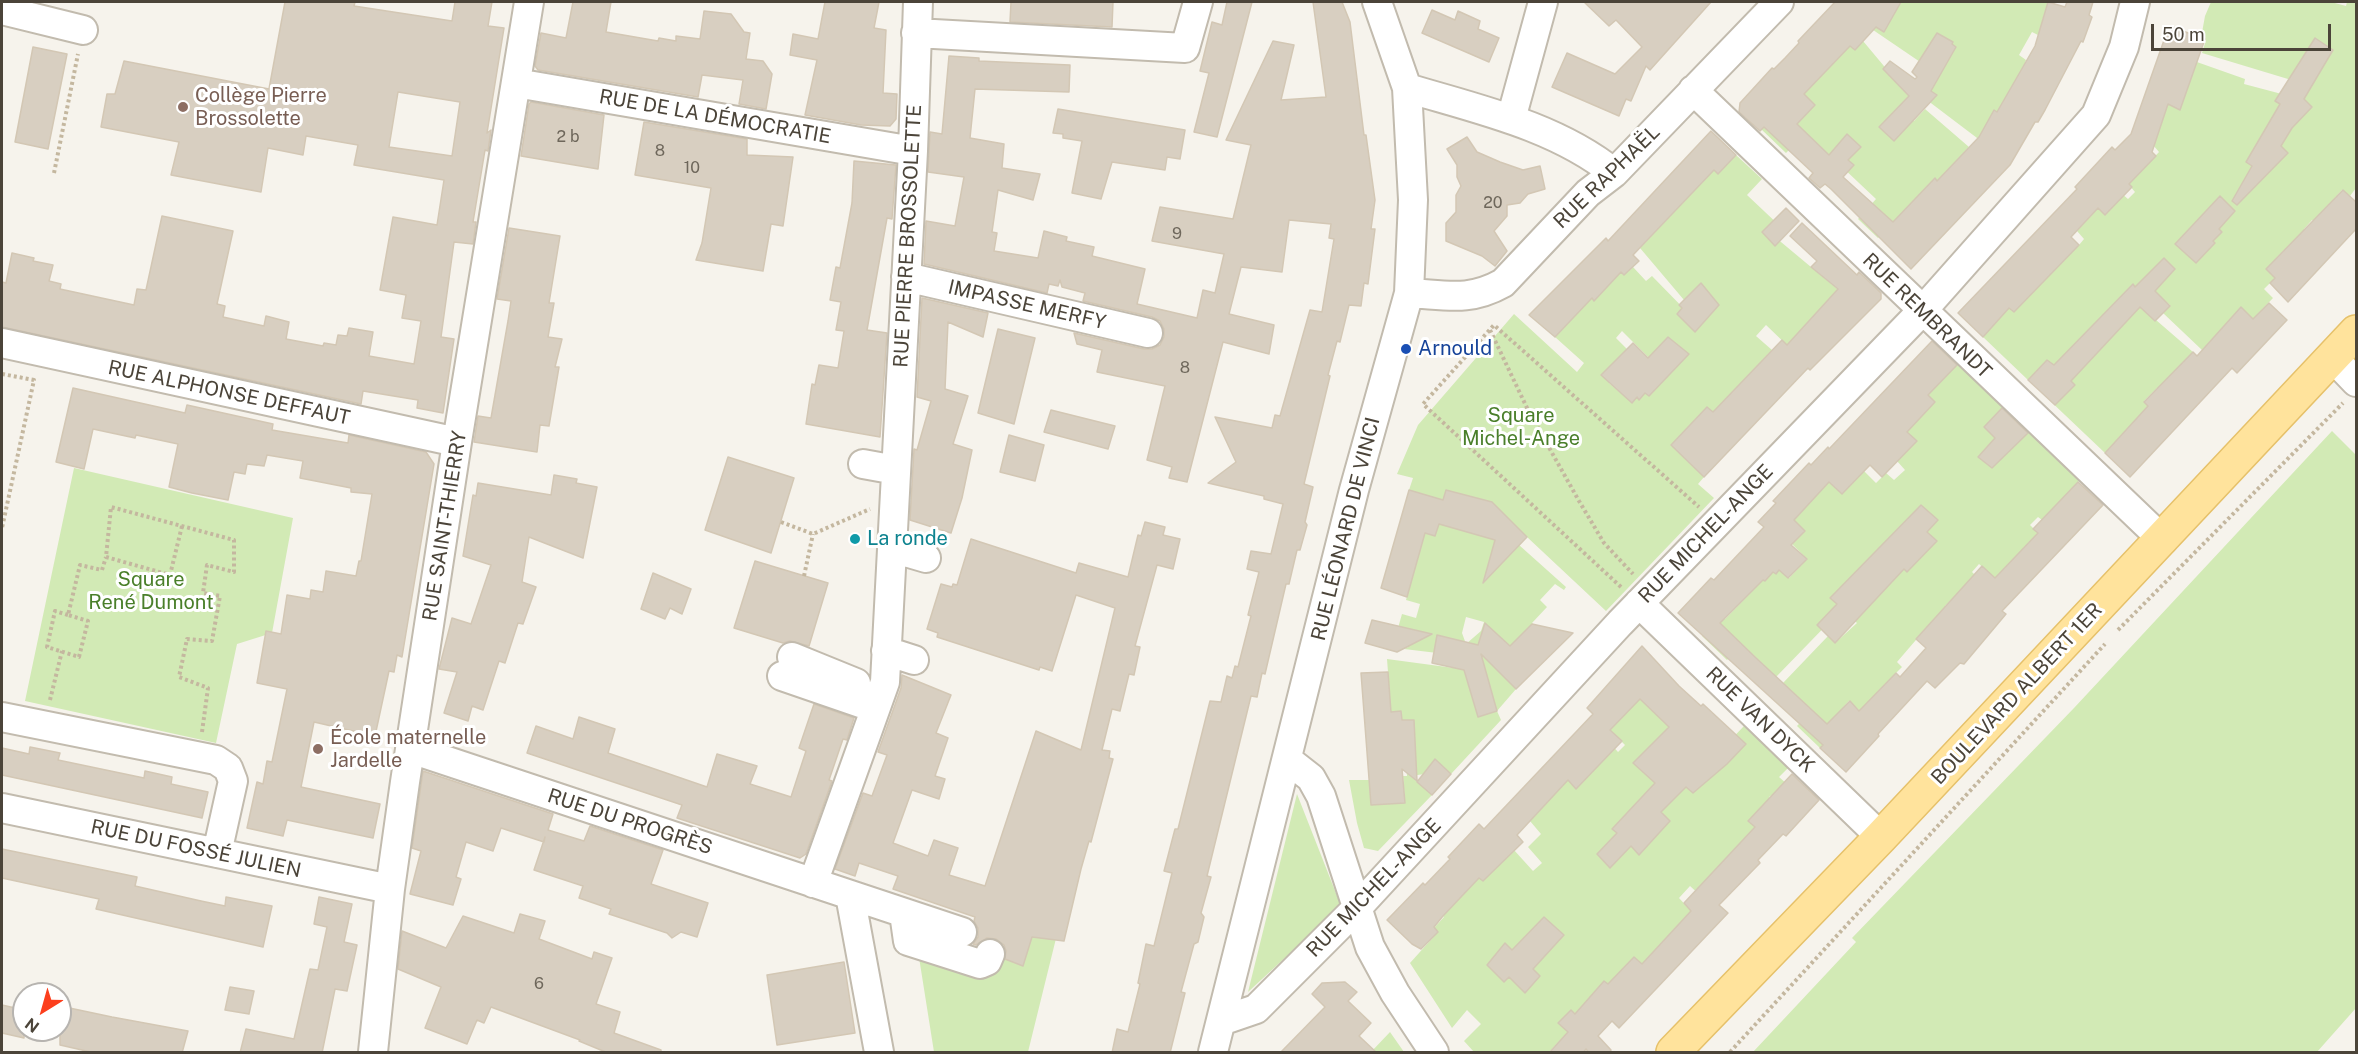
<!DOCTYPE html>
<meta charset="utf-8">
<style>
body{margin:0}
#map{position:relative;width:2358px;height:1054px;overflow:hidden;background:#f6f3ec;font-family:"Public Sans",sans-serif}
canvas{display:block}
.frame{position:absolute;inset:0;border:3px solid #4b4439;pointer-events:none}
.north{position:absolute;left:12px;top:982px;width:60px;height:60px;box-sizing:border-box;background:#fff;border:2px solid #b7b4b0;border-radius:50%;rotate:217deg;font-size:16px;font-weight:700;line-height:24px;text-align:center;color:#4b4439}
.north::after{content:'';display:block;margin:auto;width:21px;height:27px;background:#fc3f1d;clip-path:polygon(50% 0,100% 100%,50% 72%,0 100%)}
.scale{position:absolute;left:2151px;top:24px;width:180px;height:27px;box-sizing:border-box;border:3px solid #4b4439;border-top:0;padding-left:8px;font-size:18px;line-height:21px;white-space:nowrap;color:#4b4439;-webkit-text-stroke:4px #fff;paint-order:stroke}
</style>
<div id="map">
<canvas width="2358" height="1054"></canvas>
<div class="frame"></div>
<div class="north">N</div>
<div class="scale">50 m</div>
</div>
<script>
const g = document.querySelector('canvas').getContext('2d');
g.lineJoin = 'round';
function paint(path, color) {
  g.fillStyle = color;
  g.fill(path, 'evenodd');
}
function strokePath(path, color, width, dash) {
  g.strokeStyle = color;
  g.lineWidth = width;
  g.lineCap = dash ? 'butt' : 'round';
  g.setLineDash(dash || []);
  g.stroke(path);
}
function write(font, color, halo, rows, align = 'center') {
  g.font = font + ' "Public Sans",sans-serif';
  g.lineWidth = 6;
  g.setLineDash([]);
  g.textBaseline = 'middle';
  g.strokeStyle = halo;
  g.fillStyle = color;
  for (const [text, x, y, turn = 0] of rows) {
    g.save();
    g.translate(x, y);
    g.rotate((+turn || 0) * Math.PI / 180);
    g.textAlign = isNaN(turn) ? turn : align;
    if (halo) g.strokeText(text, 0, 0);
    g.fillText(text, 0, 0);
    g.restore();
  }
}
paint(new Path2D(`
 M1865,2H1876L1895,12L1901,2H2048L2042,21L2048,40L2032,32L2019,55L2026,60L2024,66L1981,141L1915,91L1929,68L1854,17Z
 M2211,2H2331L2346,6L2347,2H2356V188L2350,196L2342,190L2314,221L2312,220L2304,229L2313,238L2293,258L2284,250L2266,269L2275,278L2264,289L2273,298L2253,319L2241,308L2202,350L2163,313L2170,305L2148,286L2134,301L2193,352L2176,369L2184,378L2166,397L2157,388L2144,401L2152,411L2124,432L2105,453L2045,396L2064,375L2047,360L2028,380L1983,337L2009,308L2014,312L2079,245L2084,239L2077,231L2098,208L2105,215L2114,206V187L2128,199L2135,192L2123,178L2140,172L2159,152L2153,145L2168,104L2180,109L2194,61L2245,79L2244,84L2293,97L2299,87L2288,79L2202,53L2206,40L2201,38L2205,16Z
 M1840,36L1855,50L1863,41L1909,96L1899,107L1914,121L1925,109L1969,147L1956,161L1948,191L1935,179L1878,238L1858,219L1876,199L1806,133L1786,153L1761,129L1780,109L1797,124L1815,105L1794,85Z
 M1736,155L1762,179L1747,195L1782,228L1775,237L1841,292L1811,319L1792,350L1766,325L1756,336L1772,350L1713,413L1707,407L1671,445L1704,477L1698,484L1714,498L1606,611L1527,537L1519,545L1566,587L1564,590L1555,584L1540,600L1547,607L1532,623L1538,629L1535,632L1529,627L1510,646L1499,636L1492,665L1516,689L1497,711L1501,720L1451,774L1435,759L1431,773L1411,776L1432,795L1378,851L1364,848L1357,823L1349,780H1369L1371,805L1405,802L1403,776H1407L1404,736L1414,720H1402L1401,711L1391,712L1387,659L1454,668L1470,663L1454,655L1404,649L1408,647L1412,631L1398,628L1402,614L1416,618L1420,604L1406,600L1425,533L1435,536V498L1409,490L1413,478L1397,474L1418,425L1514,314L1577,372L1584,363L1555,337L1573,318L1587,294L1594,301L1616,267L1624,275L1633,267L1646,281L1652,276L1695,320L1714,299L1701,283L1684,300L1640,248L1714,170L1718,174ZM1622,331L1654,363L1623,395L1609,383L1616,375L1615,362L1627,349L1616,338ZM1466,617L1484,622L1481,631L1466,644L1462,633Z
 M1958,364L2003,407L1984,427L2000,443L2020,423L2080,480L2042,520L2038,517L2030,525L2038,533L1995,578L1979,564L1972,572L1980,580L1959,603L1953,598L1945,606L1951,613L1934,619L1897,662L1902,667L1879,690L1862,713L1849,701L1840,711L1848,719L1820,748L1797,726L1812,710L1783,683L1828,636L1835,643L1857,623L1842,609L1776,677L1742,644L1727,660L1702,636L1721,616L1725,619L1763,580L1765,581L1773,572L1776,574L1779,570L1789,578L1807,559L1792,544L1805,531L1794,520L1829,482L1842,494L1864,471L1876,483L1886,473L1894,480L1905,470L1897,461L1916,441L1907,432L1928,395Z
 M2332,431L2356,455V1008L2317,1052H1753L1856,942L1852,938L2074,708Z
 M74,468L293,518L272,633L237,644L216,743L25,701Z
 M1642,684C1666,734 1671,732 1722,749L1744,726L1788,768L1779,777L1787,784L1769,797L1776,805L1748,821L1755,827L1703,898L1690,886L1679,898L1691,911L1642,964L1634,957L1608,985L1604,982L1584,1004L1578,1016L1571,1010L1559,1023L1568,1032L1549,1052H1474L1464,1041L1481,1024L1467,1010L1452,1028L1410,963L1437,933L1434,928L1444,917L1439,912L1473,872L1483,881L1493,871L1504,839L1533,871L1542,863L1528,847L1541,834L1530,821L1568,780L1576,789L1596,768L1611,744L1618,752L1625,745L1604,724Z
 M1090,752L1101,756L1028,1052H934L918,951L1003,958L1023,965Z
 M1297,794L1341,906L1248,992Z
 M1390,1032L1404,1052H1371Z`), '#d2eab5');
const building = new Path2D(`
 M285,2H355L354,6L452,21L455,2H492L488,26L504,28L487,133L491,130L488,151L485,150L473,222H476L473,244L454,242L441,337L454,339L443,413L417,408L418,400L363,391L361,404L2,327V282L6,283L12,253L34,258L33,261L53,265L49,281L61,284L60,289L134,305L137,289L146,290L162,216L233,231L217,304L225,306L223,317L264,326L266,316L289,322L286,339L323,346L324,343L336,345L338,335L347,336L349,328L373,332L369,356L414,364L421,321L402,318L406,295L380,290L393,217L437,225L444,180L354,165L358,145L306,136L303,155L268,148L261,192L171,175L179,142L101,127L107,94H115L124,61L269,89ZM398,92L460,102L452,156L389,147Z
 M573,2H611L606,32L658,41L659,38L676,41V36L700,39L704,11L731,14L744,32L750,33L746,59L763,61L772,74L766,109L739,104L743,80L702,75L698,97L538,70L535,66L541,33L566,38Z
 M825,2H879L874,28L886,30L883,93L897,94L896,119L890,126L861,125L805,115L817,60L790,55L793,34L818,39Z
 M1011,2H1113L1112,27L1010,22Z
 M1227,2H1252L1217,137L1194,132L1209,73L1200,71L1212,22L1222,25Z
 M1313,2H1342L1350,22L1364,135H1366L1375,200L1371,229H1375L1368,284L1364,283L1361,306L1349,305L1340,342L1337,341L1328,375L1330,376L1304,484L1313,487L1305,522L1307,525L1300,550H1297L1289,584H1286L1265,674L1262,673L1257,697L1251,696L1207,876L1211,877L1201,913L1204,917L1198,942L1194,944L1181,992L1185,993L1170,1053H1112L1117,1029L1128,1032L1140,984L1138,983L1146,944L1154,946L1172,873L1164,871L1175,829H1178L1210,701L1221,702L1227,676L1232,678L1235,666L1238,667L1251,616L1248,615L1259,572L1247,569L1251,551L1271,554L1283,504L1264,499V496L1208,483L1236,462L1215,417L1272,428L1275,415L1280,416L1310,310L1322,312L1334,239L1329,238L1331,224L1289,220L1282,272L1241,267L1229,314L1274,325L1269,354L1223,342L1187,482L1169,478L1172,467L1147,460L1165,386L1097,372L1102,350L1077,344L1074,333L1144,349H1152L1160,345L1164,337V329L1160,321L1152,317L1083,301L1085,293L1062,287L1060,280L1058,286L1049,284L1047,293L924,264L926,221L955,226L964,177L928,172L930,132L942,134L949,56L979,58V61L1070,65L1069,92L975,89L970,138L1004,144L1002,168L1040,174L1033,200L998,190L992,232L997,233L994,251L1038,258L1044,231L1067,237L1066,241L1094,247L1092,256L1145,269L1137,304L1197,318L1203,290L1215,293L1224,254L1152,241L1160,207L1233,219L1251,145L1226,140L1273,41L1294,45L1281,100L1326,97Z
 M1584,2H1711L1650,70L1646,66L1631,101L1626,99L1619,116L1552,87L1567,53L1615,74L1642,47L1616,20L1609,26Z
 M1835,2H1901L1884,32L1876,27L1855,50L1850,46L1804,94L1815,105L1797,124L1829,155L1847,134L1861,147L1848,160L1854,165L1843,177L1893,222L1935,178L1937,181L1979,137L1994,110L1997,112L2035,46L2048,2L2065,7L2067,2H2093L2089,15L2092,17L2083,42L2081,41L2045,110L2038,122H2035L2010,165L1911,269L1831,189L1825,184L1820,188L1809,178L1813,173L1764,127L1760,131L1739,112L1740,103L1772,68L1774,69L1785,58L1799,43L1798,41Z
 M1432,10L1455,20L1458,11L1480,21L1478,29L1499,38L1489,62L1422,33Z
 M2169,26L2205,39L2180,110L2168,104L2152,152L2156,156L2129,184L2132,187L2105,215L2098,208L2071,237L2079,245L2014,312L2009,308L1983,337L1958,313L2077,189L2075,187L2112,147L2115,150L2131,134Z
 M1937,33L1953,42L1952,44L1956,47L1931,91L1937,95L1894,141L1879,127L1909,96L1883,69L1890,61L1915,79L1917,77L1912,72Z
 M2315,38L2333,50L2304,99L2312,107L2292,128L2281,146L2288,153L2237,205L2232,201L2252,166L2246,162L2280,104L2275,101Z
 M33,47L67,54L48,149L15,142Z
 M531,102L604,115L598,169L521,156L529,104Z
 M1058,109L1185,130L1180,159L1167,157L1165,170L1112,162L1101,199L1072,193L1082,141L1063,138V134L1053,133Z
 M644,122L747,139V155L793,157L783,226L771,224L763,271L696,260L702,243L711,188L635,175Z
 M1711,131L1736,155L1718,174L1714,170L1633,255L1639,261L1624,275L1621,272L1594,301L1592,298L1555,337L1529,315L1606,238L1608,241Z
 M1467,137L1477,152L1500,162L1523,170L1540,166L1545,189L1528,194L1520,203L1507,205V216L1494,231L1507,251L1495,266L1482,256L1446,241V223L1456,212V195L1461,186L1457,177V165L1447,149Z
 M854,161L896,165L892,219L887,218L867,330L887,333L880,437L806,424L812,384L815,385L819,365L838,368L844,331L836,330L841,302L830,300L836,267L840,268L852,203Z
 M2343,190L2356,202V229L2288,302L2270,283L2275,278L2266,269Z
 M2220,196L2235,211L2219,229L2222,232L2213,241L2215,243L2196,263L2175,244Z
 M1786,208L1799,221L1775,246L1762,232Z
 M1802,223L1857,275L1859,272L1881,293V299L1810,370L1808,368L1704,477L1671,445L1707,407L1713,412L1782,340L1787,345L1838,289L1811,267L1817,261L1790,236Z
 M509,228L560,236L549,303H554L548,337L562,339L555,367H559L549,426L540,425L537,452L474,442L478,416L491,418L508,321L511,301L497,299Z
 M2164,258L2175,269L2155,291L2170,306L2155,321L2140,307L2071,381L2075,385L2055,405L2028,380L2047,360L2054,365L2133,284L2135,287Z
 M1701,283L1719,305L1695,332L1677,314L1682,308L1679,305Z
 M922,298L988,313L983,337L948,322L945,389L968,396L953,444L972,450L962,498L951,533L910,520L914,449L917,450L931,401L917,397Z
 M2269,303L2287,320L2237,373L2232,368L2130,477L2105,453L2148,406L2144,402L2193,352L2197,356L2241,307L2253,319Z
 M998,329L1035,338L1014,424L978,413Z
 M1668,337L1689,354L1649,396L1645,393L1639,400L1637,397L1632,403L1601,375L1633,343L1648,358Z
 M1932,341L1957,365L1928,395L1935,402L1907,432L1917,441L1882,477L1870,465L1842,494L1829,482L1794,520L1805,531L1791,545L1807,559L1788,578L1779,570L1776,574L1773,572L1765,581L1763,580L1720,623L1755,657L1827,724L1850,701L1859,711L1896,673L1900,677L1926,648L1916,639L1982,566L1995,578L2038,533L2033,529L2078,482L2103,505L2002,611L2006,614L1964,664L1960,663L1935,688L1927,681L1878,734L1879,736L1846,772L1820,748L1823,745L1678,613L1711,578L1714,580L1764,527L1758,522L1776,503L1773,501L1809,463L1811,465L1828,447L1829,449Z
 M73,388L185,413L187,405L273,424L272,430L348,443L349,435L426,452L434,464L402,657L397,655L394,672L389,671L375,736L314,722L301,787L380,804L373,838L287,820L283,836L247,828L257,782L263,784L267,761L272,762L287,689L257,683L266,631L281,634L287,595L310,599L311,590L323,592L326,571L356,576L359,561H361L372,494L351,492V488L300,478L303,461L267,455L264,466L247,464L245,474L234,472L228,500L192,493L169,487L178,444L136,435L135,438L93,429L84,469L56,462Z
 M2002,408L2028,433L1992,468L1978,457L1995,438L1984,427Z
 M1051,410L1115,426L1108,449L1044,432Z
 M1009,435L1044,445L1035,481L1000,472Z
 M728,457L794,478L771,553L705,530Z
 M554,475L577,479L576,483L597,487L583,558L529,537L522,582L536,587L523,624L518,623L505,663L499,661L483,710L472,706L468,721L444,713L457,672L439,669L452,618L471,624L491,565L463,556L473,495L476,496L478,483L551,495Z
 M1409,490L1443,500L1446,490L1492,502L1527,537L1483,583L1495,540L1439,524L1435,536L1425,533L1407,597L1381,588Z
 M1921,505L1938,520L1927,532L1937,541L1907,572L1904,569L1835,643L1817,625L1837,604L1830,598Z
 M1145,522L1165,527L1163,535L1180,539L1173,569L1157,565L1135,646L1140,647L1134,675L1129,674L1120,711L1112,709L1102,750L1110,751L1109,758L1113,759L1091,842L1089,841L1081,869L1064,941L1032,937L1023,966L1005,959L1006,951L1004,945L996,939L987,938L976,945L973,944L978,937V928L974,921L975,917L893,889L898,876L859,863L855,876L835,869L863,793L872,796L887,755L878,752L901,688L902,675L951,695L936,733L948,738L935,776L945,779L939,799L912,790L893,843L928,856L934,840L958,848L949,875L985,886L1036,731L1081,750L1115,608L1076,595L1052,671L1040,667L1039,670L937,637L938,633L927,629L941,584L952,587L953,584L957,585L971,539L1076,573L1079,563L1128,577L1138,535L1141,536Z
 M755,561L828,583L809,646L790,641L783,643L734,628Z
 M653,573L691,589L682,614L670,608L665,619L641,609Z
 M1372,620L1432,634L1397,652L1365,643Z
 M1485,623L1510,646L1532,624L1573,633L1516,689L1481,654L1497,711L1478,717L1464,670L1432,663L1437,635L1478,645Z
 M1642,646L1679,686L1701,706L1703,704L1746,744L1727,764L1693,793L1686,787L1661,812L1670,821L1639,855L1631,846L1610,868L1597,854L1617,833L1612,829L1655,783L1633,763L1669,727L1640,699L1610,730L1622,741L1576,789L1568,780L1517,835L1523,842L1483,881L1479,878L1443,916L1434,927L1438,932L1421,949L1412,944L1387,920L1423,883L1425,885L1450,859L1448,857L1479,824L1484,829L1593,714L1587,708Z
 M1388,672L1391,712L1401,711L1402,720H1414L1417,781L1402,769L1405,803L1371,805L1361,673Z
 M814,704L854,718L847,740L843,739L829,780L832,781L806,854L800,858L677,818L682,805L527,753L536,726L573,739L579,717L615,729L608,753L707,787L717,754L757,766L750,784L791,797L806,751L799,748Z
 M30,747L60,753L58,760L144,778L145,771L172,777L171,784L208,792L202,818L2,775V748L29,754Z
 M1435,759L1451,774L1432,795L1417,782Z
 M423,771L553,814L548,830L584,841L590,826L663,850L651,884L708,903L697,937L681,932L672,938L667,933L609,914L611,909L579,898L583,886L534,870L545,837L544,842L501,828L493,851L466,842L456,877L461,879L453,905L410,894L421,851L412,848Z
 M1792,774L1819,800L1786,836L1783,834L1758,860L1760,863L1719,905L1728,913L1619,1028L1612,1021L1598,1036L1611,1050L1609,1053H1589L1586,1049L1583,1053H1549L1568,1032L1558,1023L1571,1010L1575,1014L1604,981L1608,984L1634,957L1642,964L1691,911L1684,903L1755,827L1748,821Z
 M2,849L137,877L135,886L201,901L225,906L226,897L272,906L263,947L96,909L99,899L2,878Z
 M319,897L352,904L344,942L357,945L347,991L335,989L322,1053H240L246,1029L294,1039L310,969L318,970L327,927L314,924Z
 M520,914L545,921L539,939L592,959L594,952L612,958L596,1004L620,1012L614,1033L661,1050V1053H608L579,1041L580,1040L491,1007L484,1023L477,1020L467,1044L425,1028L441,987L398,969L402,931L446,948L463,916L514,933Z
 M1544,917L1564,935L1533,969L1540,976L1525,993L1509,977L1504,982L1487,965L1505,943L1512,950Z
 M844,962L855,1033L777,1045L767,975Z
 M1345,982L1357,992L1348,1001L1371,1023L1359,1036L1377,1053H1280L1325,1007L1312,994L1322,983Z
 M230,987L254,991L249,1014L225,1010Z
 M2,1005L24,1010V1038L2,1033Z
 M60,1006L112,1017L188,1031L182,1053H95L60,1045Z`);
paint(building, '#d8cfc1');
strokePath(building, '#d3c7b4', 1.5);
const minor = new Path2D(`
 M2,10L83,30
 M916,33L1185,48L1198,2
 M516,83L913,151
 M1407,88C1477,109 1556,126 1614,173
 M1693,90L2163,540
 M1511,119L1543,2
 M906,277L1148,333
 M1409,293C1447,295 1469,302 1503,283L1588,193L1614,173L1779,2
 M2,343L457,442
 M2333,358L2356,382
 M863,464L896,470
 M892,548L926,558
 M1639,603L1881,837
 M886,651L914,660
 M792,657L856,683
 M782,676L875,708
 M2,717L216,760L228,768L233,781L217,853
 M411,749L962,932
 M1288,760L1311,778L1321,796L1370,947L1395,993L1434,1052
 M2,808L390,889
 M813,883L885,682L913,151L918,2
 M850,895L879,1052
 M904,913L908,941L980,964L987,961L990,954
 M1221,1021L1256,1009L1356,909L1620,623L1922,311L2096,115L2124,47L2135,2
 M373,1052L390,889L405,782L457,442L529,2
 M1213,1052L1354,490L1409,293L1413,200L1407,88L1377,2`);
const major = new Path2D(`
 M1673,1052L1881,837L2356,332`);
strokePath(minor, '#c2bbae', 32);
strokePath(major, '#e6c16a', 36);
strokePath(new Path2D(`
 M54,173L78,54
 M1490,330L1528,410L1579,501L1604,543L1633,574
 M2,374L34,380L2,528
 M781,522L813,534L870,509
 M182,526L170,575L106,557L111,507L234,540V572L207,565L203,593L220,596L212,641L187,639L179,677L208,688L202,732
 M804,576L813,534
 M1621,587L1423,404L1494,325L1699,507
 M68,615L55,611L47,647L79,657L88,621L68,615L80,565L102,570L106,557
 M2118,630L2343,403
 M50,700L62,651
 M1730,1052L2105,644`), '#c4b79f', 4, [3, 3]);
strokePath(minor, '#fff', 28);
strokePath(major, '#ffe39c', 33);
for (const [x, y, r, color] of [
 [183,107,6,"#8d6e63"],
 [1406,349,6,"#1a4fb4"],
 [855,539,6,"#0f9aa8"],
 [318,749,6,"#8d6e63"]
]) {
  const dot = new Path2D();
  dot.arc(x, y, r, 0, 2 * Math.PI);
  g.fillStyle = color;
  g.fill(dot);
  strokePath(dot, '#fff', 2);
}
write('16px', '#6e675b', null, [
 ["2 b",568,137],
 ["8",660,151],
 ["10",692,168],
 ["20",1493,203],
 ["9",1177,234],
 ["8",1185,368],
 ["6",539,984]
]);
write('20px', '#785e54', '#fff', [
 ["Collège Pierre",195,96],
 ["Brossolette",195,119],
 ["École maternelle",330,738],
 ["Jardelle",330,761]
], 'left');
write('20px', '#4b4439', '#fff', [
 ["RUE DE LA DÉMOCRATIE",715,117,10],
 ["RUE RAPHAËL",1607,177,-44],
 ["RUE PIERRE BROSSOLETTE",908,236,-87],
 ["IMPASSE MERFY",1027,305,13],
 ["RUE REMBRANDT",1927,316,44],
 ["RUE ALPHONSE DEFFAUT",229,393,12],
 ["RUE SAINT-THIERRY",445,526,-81],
 ["RUE LÉONARD DE VINCI",1346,529,-76],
 ["RUE MICHEL-ANGE",1706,534,-46],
 ["BOULEVARD ALBERT 1ER",2017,694,-47],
 ["RUE VAN DYCK",1760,720,44],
 ["RUE DU PROGRÈS",630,822,18],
 ["RUE DU FOSSÉ JULIEN",196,849,12],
 ["RUE MICHEL-ANGE",1374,888,-46]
]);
write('20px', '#164399', '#fff', [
 ["Arnould",1418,349]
], 'left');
write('20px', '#4a7f2a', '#fff', [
 ["Square",1521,416],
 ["Michel-Ange",1521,439],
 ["Square",151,580],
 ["René Dumont",151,603]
]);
write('20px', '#0d838f', '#fff', [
 ["La ronde",867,539]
], 'left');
</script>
